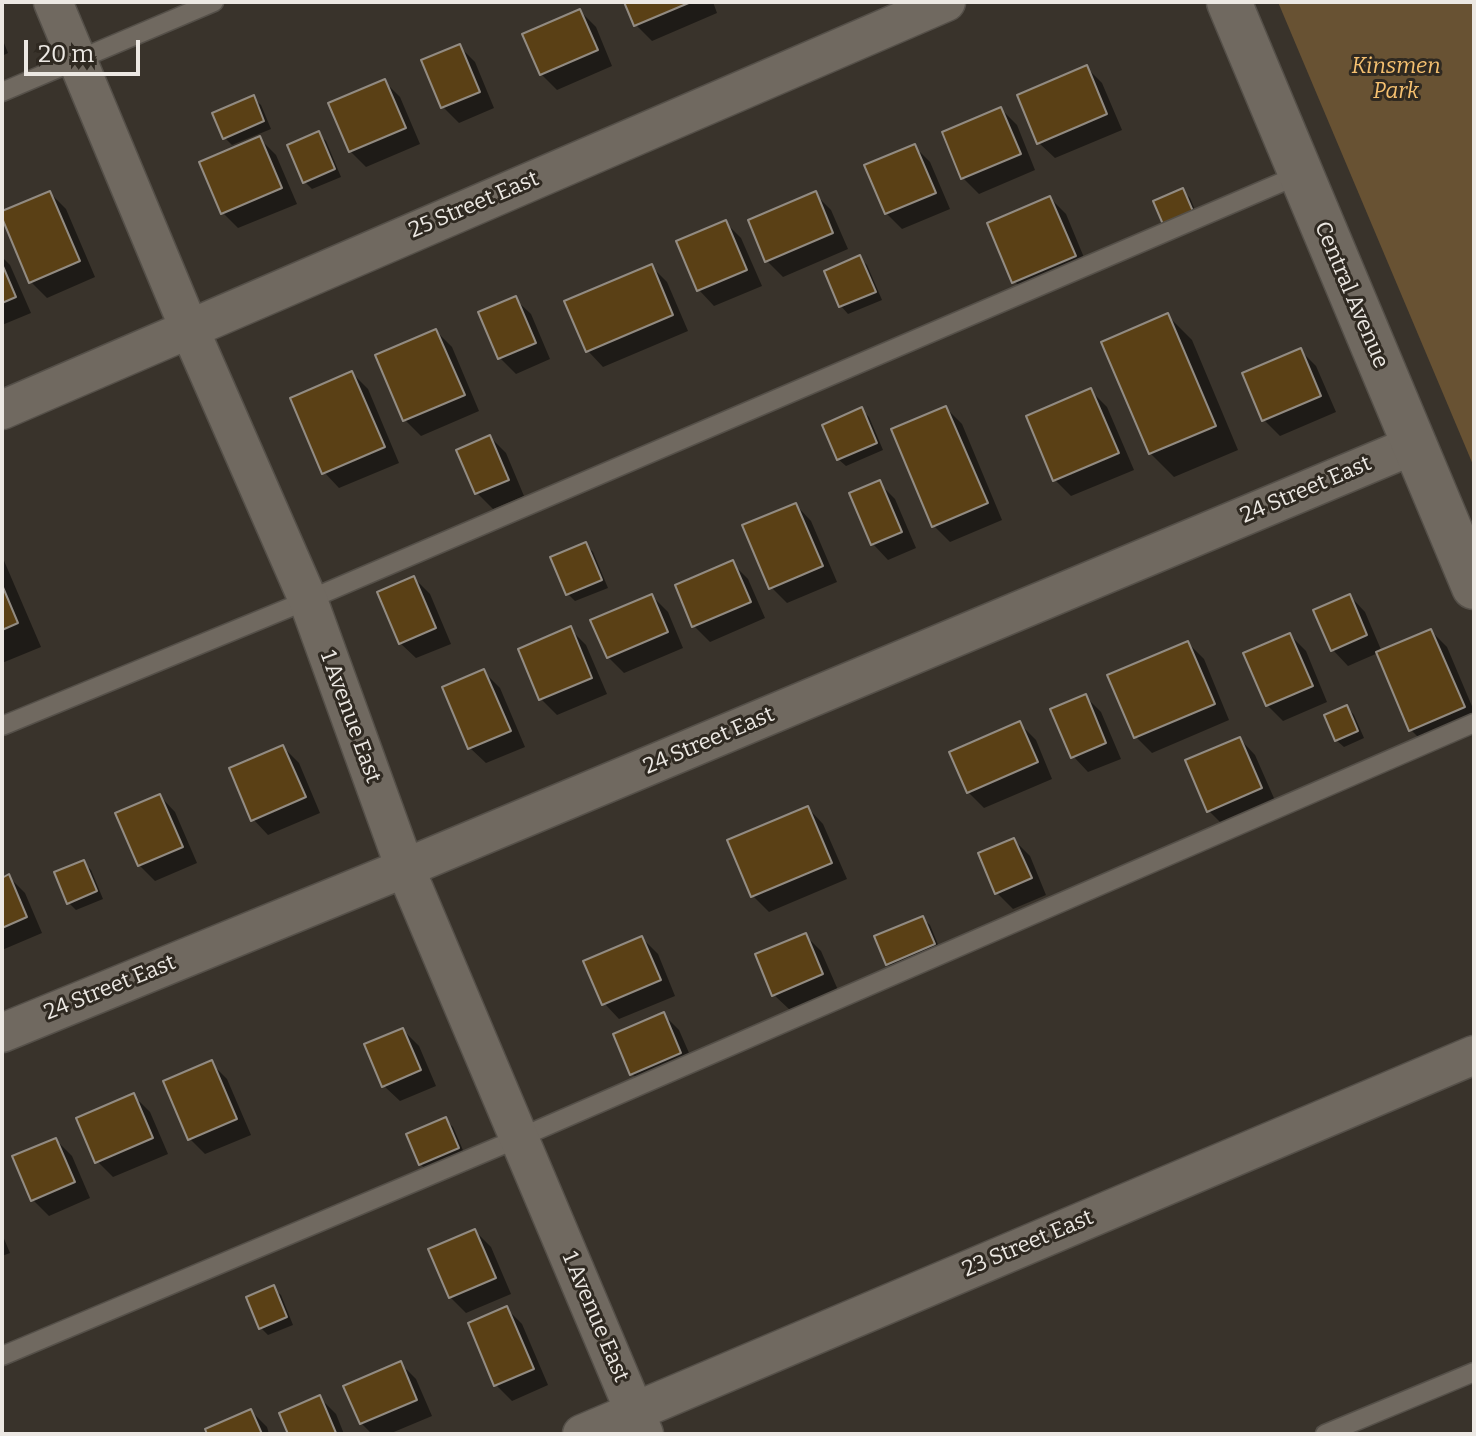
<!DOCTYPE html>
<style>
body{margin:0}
#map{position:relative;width:1476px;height:1436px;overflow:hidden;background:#39332b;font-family:Bitter,serif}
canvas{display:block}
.frame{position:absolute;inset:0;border:4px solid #ece8e3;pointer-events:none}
.scale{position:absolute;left:24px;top:40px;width:116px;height:36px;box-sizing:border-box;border:4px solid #ece8e3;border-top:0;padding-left:10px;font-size:24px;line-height:28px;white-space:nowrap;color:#ece8e3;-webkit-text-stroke:6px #2f2921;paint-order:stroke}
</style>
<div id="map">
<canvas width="1476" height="1436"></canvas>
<div class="frame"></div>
<div class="scale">20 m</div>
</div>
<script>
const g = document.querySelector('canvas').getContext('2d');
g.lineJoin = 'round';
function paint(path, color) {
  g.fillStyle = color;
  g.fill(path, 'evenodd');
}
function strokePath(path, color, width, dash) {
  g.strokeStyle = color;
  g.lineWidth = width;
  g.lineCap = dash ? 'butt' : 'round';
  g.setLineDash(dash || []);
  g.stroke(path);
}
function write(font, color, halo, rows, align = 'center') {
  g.font = font + ' Bitter,serif';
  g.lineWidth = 6;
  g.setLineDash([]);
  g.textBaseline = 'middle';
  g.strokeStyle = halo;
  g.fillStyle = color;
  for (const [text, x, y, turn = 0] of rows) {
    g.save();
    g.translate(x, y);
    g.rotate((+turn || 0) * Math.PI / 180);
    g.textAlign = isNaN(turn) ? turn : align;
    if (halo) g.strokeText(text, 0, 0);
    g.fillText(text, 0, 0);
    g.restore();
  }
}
paint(new Path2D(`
 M1278,2H1474V467Z`), '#685233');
paint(new Path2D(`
 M626,2H713L717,13L652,41L636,25Z
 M580,11L596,27L612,66L557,90L541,74Z
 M2,38L8,53L2,56Z
 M459,46L475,62L494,108L459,123L443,107Z
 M1086,67L1102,83L1122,130L1055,158L1039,143Z
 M384,81L400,97L420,144L366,167L350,151Z
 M253,98L261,105L271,129L232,145L225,138Z
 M1001,109L1017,125L1035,170L979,194L963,178Z
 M318,134L326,141L341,177L312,189L305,182Z
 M260,139L276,155L297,204L238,228L222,212Z
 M914,146L930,162L950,209L902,229L886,213Z
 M1183,191L1190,198L1201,224L1174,235Z
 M50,193L66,209L95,277L47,298L31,282Z
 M815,194L831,210L848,249L783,277L767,261Z
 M1050,198L1066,214L1090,272L1030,297L1014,281Z
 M725,222L741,238L762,286L714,306L699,290Z
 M2,257L10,265L31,313L2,325Z
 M860,258L867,265L882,300L848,314L841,306L826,272Z
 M651,266L667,282L688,331L603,367L588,351Z
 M515,299L531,314L550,359L516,374L500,358Z
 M1168,316L1192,340L1238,450L1174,477L1150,453Z
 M436,331L452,347L479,411L421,436L405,420L377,356Z
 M1300,350L1316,366L1336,412L1280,436L1264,420Z
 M352,373L368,389L399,463L339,488L324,472Z
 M1091,391L1107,407L1134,470L1071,496L1055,480L1028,417Z
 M946,408L962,424L1002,520L950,542L934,526Z
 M862,410L869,417L883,450L846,466L838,459Z
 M490,437L506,453L524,496L493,509L477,493Z
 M879,483L895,499L916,548L888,560L873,544Z
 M796,505L811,521L837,582L787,603L771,587Z
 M585,544L593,552L608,588L575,601L568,594Z
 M2,556L41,647L2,663Z
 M732,563L748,579L765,618L710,642L694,626Z
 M414,578L430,594L451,644L416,658L400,643Z
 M652,596L668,612L683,648L624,673L608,657Z
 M1350,596L1365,612L1382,652L1431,631L1447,647L1474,711V726L1427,746L1411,730L1378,653L1348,666L1333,650Z
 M570,629L586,645L607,694L557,715L541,699Z
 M1290,635L1306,651L1327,702L1283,721L1267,705Z
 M1188,643L1204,659L1229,720L1152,753L1136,737Z
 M484,672L500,688L525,747L486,763L470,748Z
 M1085,696L1101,712L1121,759L1088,772L1073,756Z
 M1347,707L1354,715L1364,738L1344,747L1336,740Z
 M1020,724L1036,740L1052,779L984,808L968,792Z
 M1240,739L1255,755L1277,805L1225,827L1209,811Z
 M283,747L299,763L320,813L268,835L253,819Z
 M160,796L175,812L197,863L155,881L139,865Z
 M808,808L823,824L847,879L769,912L753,896Z
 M1014,840L1030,856L1046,895L1013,909L997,893Z
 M83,862L91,870L103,899L76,910L69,903Z
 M9,877L25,893L42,933L2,950V880Z
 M922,918L930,925L941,952L895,971L887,964Z
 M805,935L821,951L838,990L790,1010L774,995Z
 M642,938L658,954L675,996L619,1019L604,1003Z
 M663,1014L679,1030L696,1069L648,1090L632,1074Z
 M403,1030L419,1046L436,1086L400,1101L384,1086Z
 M211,1063L227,1079L251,1135L205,1154L189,1138Z
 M134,1096L150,1112L168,1154L113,1177L97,1161Z
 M446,1120L453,1127L465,1155L428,1171L420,1164Z
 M56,1140L72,1156L90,1198L49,1216L33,1200Z
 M475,1231L491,1247L511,1294L466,1313L450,1297Z
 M2,1234L10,1253L2,1256Z
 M273,1288L281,1295L293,1325L268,1335L261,1328Z
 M506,1308L522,1324L548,1385L512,1401L496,1385Z
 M400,1363L416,1379L432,1416L389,1434H372L361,1423Z
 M320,1398L336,1414L344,1434H290L282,1414Z
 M251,1411L267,1427L269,1434H209Z`), '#0007');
const building = new Path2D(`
 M624,2H691L634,26Z
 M580,9L598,50L540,75L522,34Z
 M460,44L480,92L441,108L421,60Z
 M1087,65L1107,114L1037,144L1017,95Z
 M385,79L406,128L349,152L328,103Z
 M254,95L264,121L223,139L212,113Z
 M1001,107L1021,154L961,179L942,132Z
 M319,131L335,169L303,183L287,145Z
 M260,136L282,188L221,214L199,162Z
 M915,144L936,193L885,214L864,165Z
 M1183,188L1195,216L1165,229L1153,201Z
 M50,191L80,261L29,283L2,218V211Z
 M816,191L833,233L765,262L748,220Z
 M1050,196L1076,256L1012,283L987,223Z
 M726,220L747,270L697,291L676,241Z
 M860,255L876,292L839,307L824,271Z
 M2,264L16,297L2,303Z
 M652,264L673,315L586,352L564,301Z
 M516,296L536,343L498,359L478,312Z
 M1168,313L1216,426L1149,454L1101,342Z
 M436,329L465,395L403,421L375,355Z
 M1301,348L1321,396L1262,421L1242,373Z
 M352,371L385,447L322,474L290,398Z
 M1091,388L1119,453L1053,481L1026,416Z
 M946,406L988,503L932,527L891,429Z
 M862,407L877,443L837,460L822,425Z
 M490,435L509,480L475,494L456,450Z
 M880,480L902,532L871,545L849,493Z
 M796,503L823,566L769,589L742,525Z
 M586,542L602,580L566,595L550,557Z
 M733,560L751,602L692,627L675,585Z
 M414,576L436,628L399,644L377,592Z
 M2,585L18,623L2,630Z
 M652,594L668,632L607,658L590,620Z
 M1350,594L1367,635L1331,651L1313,610Z
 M571,626L592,678L539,700L518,649Z
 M1431,629L1465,707L1409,731L1376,652Z
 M1290,633L1313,686L1266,706L1243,653Z
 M1188,641L1215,704L1134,738L1107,675Z
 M484,669L511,731L468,749L442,687Z
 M1086,694L1106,743L1071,758L1050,709Z
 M1347,705L1358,731L1335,741L1324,715Z
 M1020,721L1038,762L967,793L949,752Z
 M1240,737L1262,788L1207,812L1185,760Z
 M283,745L306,797L251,821L229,768Z
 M160,794L183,847L138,866L115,813Z
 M808,806L832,863L751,897L727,840Z
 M1014,838L1032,878L995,894L978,853Z
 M84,860L97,891L67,904L54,872Z
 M9,874L27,917L2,928V878Z
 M923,916L935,944L886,965L874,936Z
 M806,933L823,974L772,996L755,954Z
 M642,936L661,980L602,1005L583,961Z
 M664,1012L681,1053L630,1075L613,1034Z
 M403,1028L421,1070L382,1087L364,1044Z
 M212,1060L237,1119L188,1140L163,1081Z
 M134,1093L153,1138L95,1163L76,1118Z
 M446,1117L459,1148L419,1165L406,1134Z
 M56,1138L75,1182L31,1201L12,1156Z
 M475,1229L496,1278L449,1298L428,1249Z
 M274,1285L287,1317L259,1329L246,1297Z
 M507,1306L534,1369L494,1386L468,1323Z
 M401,1361L417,1400L360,1424L343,1386Z
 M320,1395L336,1433L288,1434L279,1413Z
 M251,1409L262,1434H207L205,1429Z`);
paint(building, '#5a4015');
strokePath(building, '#928b82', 2);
const lane = new Path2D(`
 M2,92L214,2
 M2,726L308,600L1301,174
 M2,1356L519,1138L1474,723
 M1325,1434L1474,1372`);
const street = new Path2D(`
 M53,2L189,328L308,600L405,868L644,1434
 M2,410L946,2
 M2,1033L405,868L1414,445
 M582,1434L1474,1055`);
const secondary = new Path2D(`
 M1229,2L1474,587`);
strokePath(lane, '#555049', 21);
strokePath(street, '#555049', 41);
strokePath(secondary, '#555049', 47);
strokePath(lane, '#706960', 18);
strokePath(street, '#706960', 38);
strokePath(secondary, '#706960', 44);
write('italic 22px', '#f5c070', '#2f2921', [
 ["Kinsmen",1396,67],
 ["Park",1396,92]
]);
write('22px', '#ece8e3', '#2f2921', [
 ["25 Street East",474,205,-23],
 ["Central Avenue",1351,295,67],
 ["24 Street East",1306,490,-23],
 ["1 Avenue East",350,717,70],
 ["24 Street East",709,741,-23],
 ["24 Street East",110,988,-22],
 ["23 Street East",1028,1244,-23],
 ["1 Avenue East",595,1317,67]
]);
</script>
